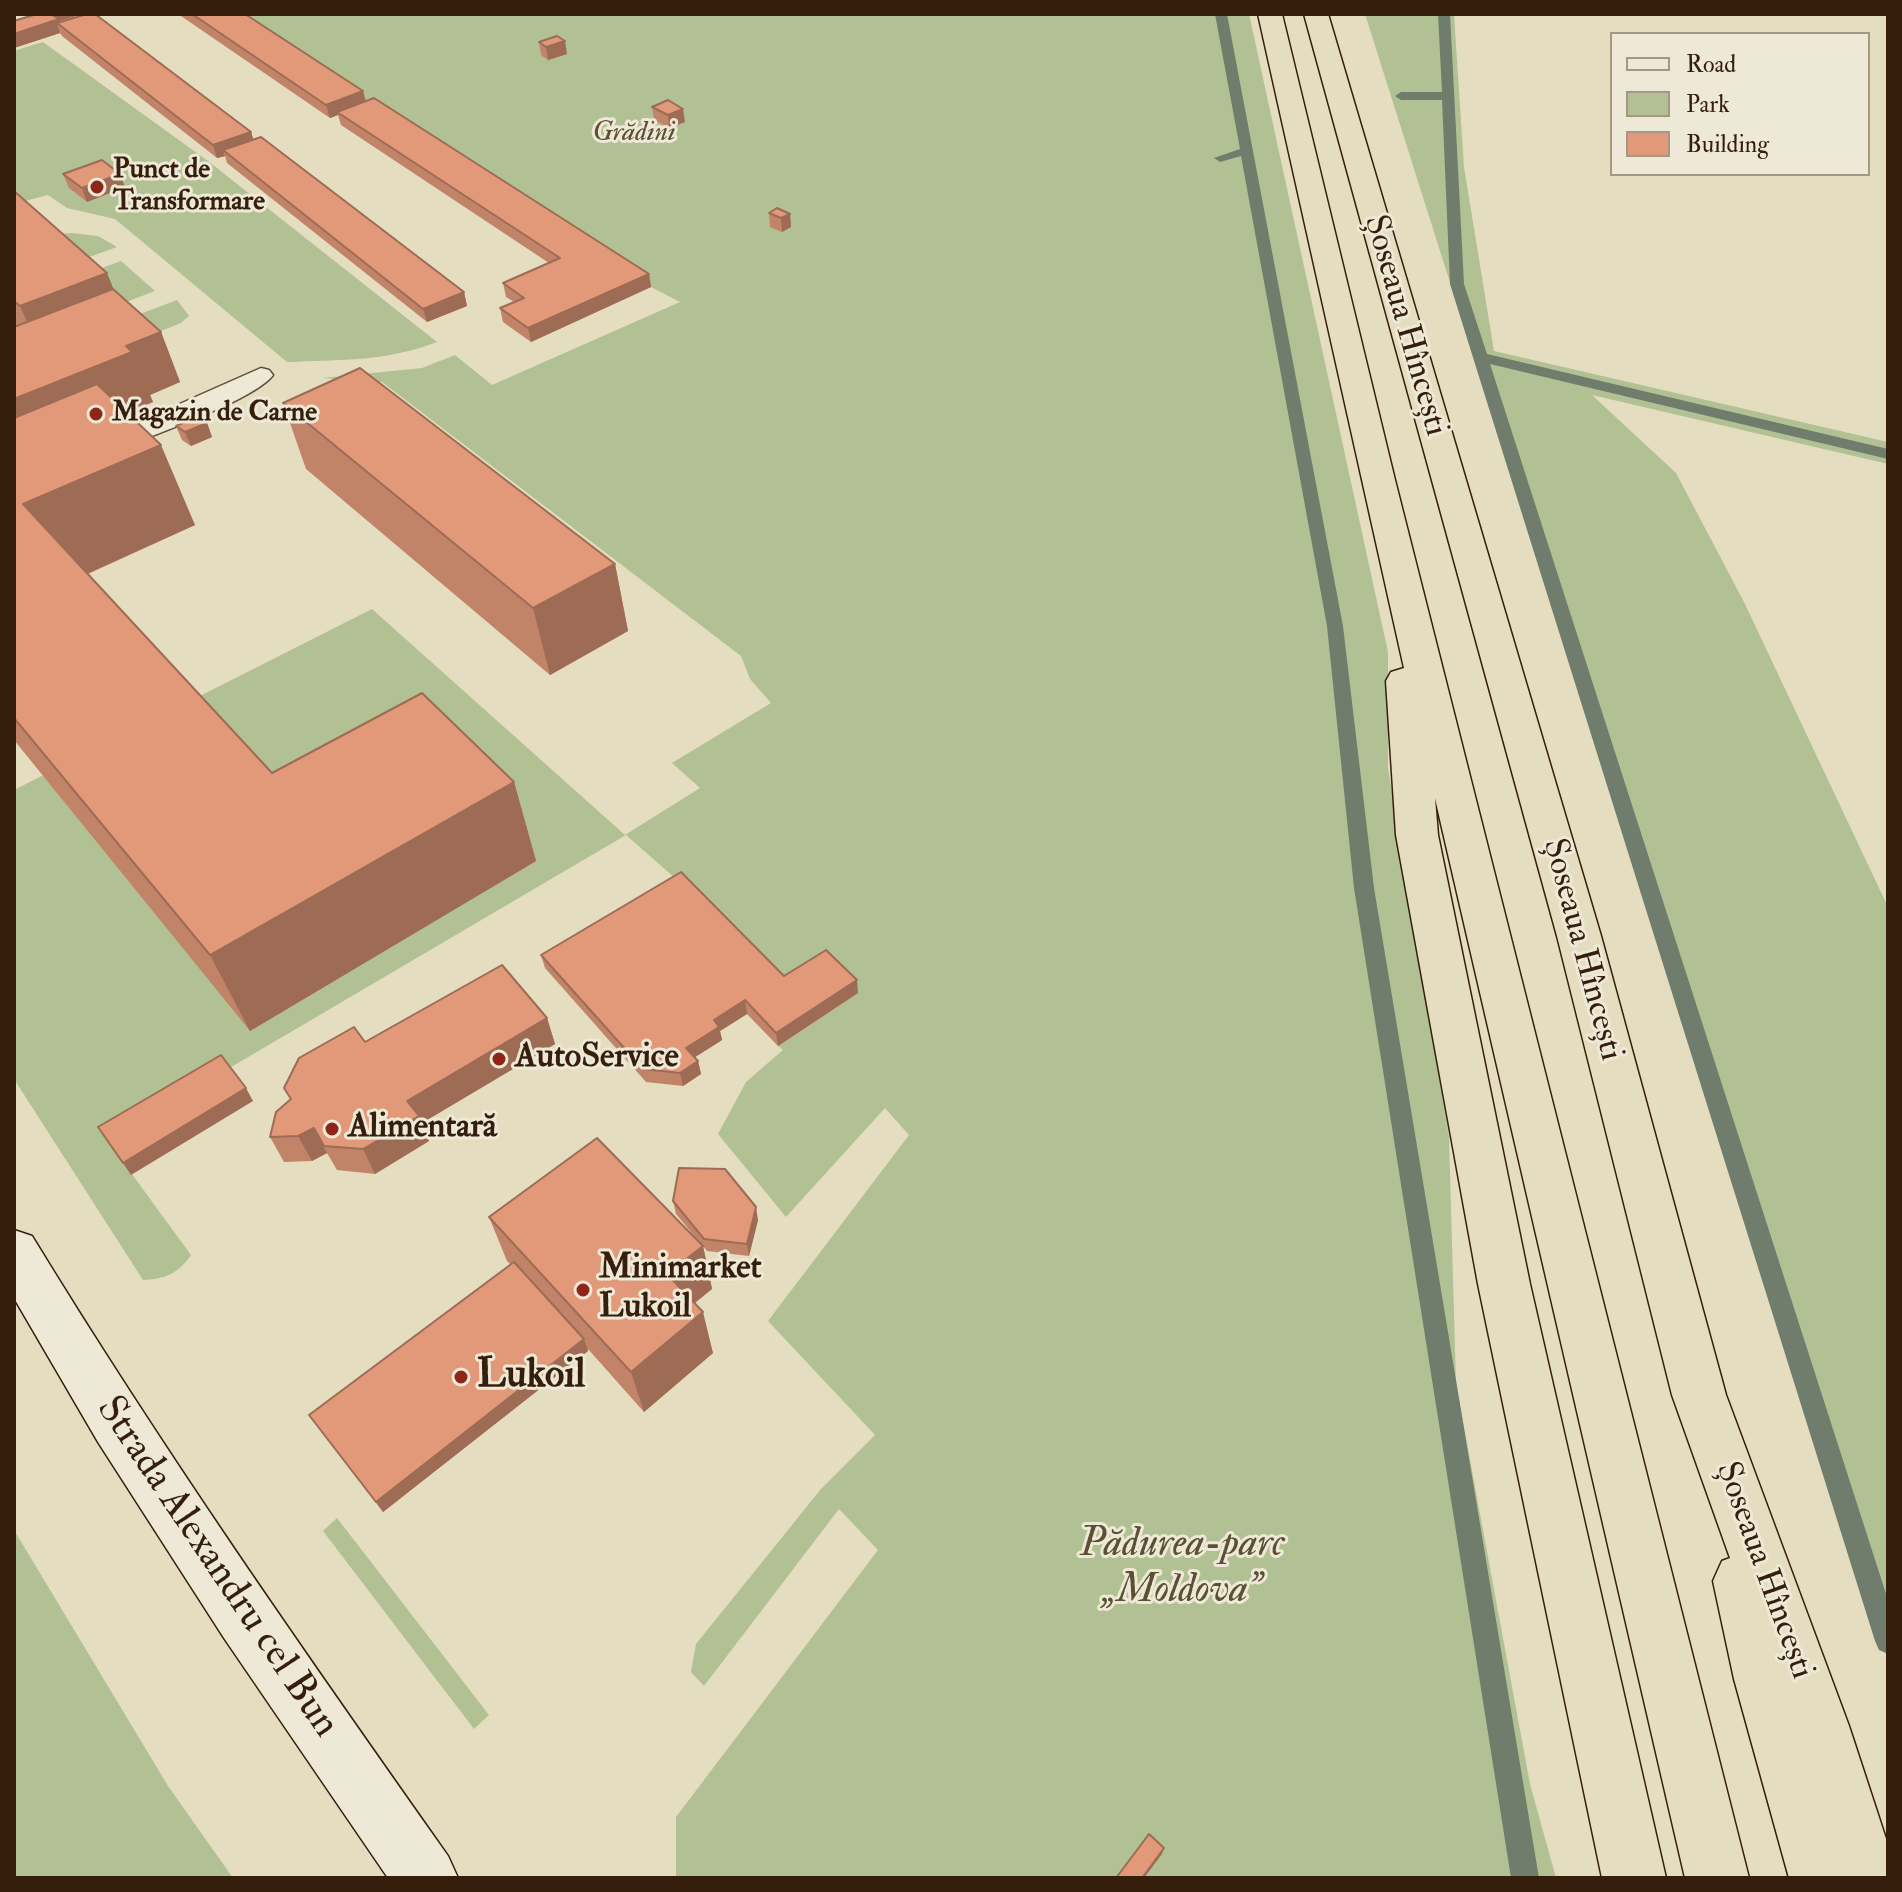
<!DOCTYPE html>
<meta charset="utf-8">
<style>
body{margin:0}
#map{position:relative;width:1902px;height:1892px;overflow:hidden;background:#e4ddc0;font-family:"IM FELL Double Pica",serif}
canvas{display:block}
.frame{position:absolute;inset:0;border:16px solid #361e0c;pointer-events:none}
.legend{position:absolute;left:1610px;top:32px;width:260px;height:144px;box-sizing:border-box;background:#ede9d6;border:2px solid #a49885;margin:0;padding:10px 14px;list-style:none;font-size:24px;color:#361e0c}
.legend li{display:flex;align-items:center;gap:16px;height:40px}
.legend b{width:40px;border:2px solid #a49885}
</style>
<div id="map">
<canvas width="1902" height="1892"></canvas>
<div class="frame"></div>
<ul class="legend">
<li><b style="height:10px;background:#ede9d6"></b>Road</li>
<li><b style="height:22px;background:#b2c193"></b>Park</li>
<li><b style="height:22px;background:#e1997a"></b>Building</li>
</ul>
</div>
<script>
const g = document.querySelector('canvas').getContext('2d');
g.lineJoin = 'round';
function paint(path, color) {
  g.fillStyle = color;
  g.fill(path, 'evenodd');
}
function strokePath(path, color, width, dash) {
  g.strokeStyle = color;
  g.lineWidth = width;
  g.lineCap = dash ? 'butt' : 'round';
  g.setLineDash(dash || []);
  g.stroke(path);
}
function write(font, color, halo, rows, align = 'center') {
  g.font = font + ' "IM FELL Double Pica",serif';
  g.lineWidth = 6;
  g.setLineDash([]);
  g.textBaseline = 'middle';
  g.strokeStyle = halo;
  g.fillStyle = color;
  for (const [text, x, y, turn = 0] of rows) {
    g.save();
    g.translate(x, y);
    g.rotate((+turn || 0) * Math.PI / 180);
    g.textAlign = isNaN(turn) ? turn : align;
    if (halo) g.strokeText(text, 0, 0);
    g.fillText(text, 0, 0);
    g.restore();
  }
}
paint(new Path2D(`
 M230,14H1249L1388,652V768L1449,1137L1456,1384L1530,1784L1556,1878H676V1817L878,1550L839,1509L704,1686L691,1672L696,1644L821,1489L875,1435L768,1321L909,1135L885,1108L786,1217L718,1134L746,1082L783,1050L778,1046L858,993L785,989L684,886L626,835L107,1140L191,1255C178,1274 165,1279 143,1280L14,1079V790L372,609L625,835L700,788L672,763L771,703L750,679L741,656L382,382L322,378L422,368L455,355L492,385L680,302L651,287Z
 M1365,14H1454L1464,167L1494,351L1888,442V464L1592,395L1676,473L1744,602L1888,907V1654L1867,1600Z
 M43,42L208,161L437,342C389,361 339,360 287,362L115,219L67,208L48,195L25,201L14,199V51Z
 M71,233L98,236L117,247L56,269L14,238Z
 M121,261L155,291L103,311L69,280Z
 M177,300L189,316L181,323L136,341L116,323Z
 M337,1518L489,1715L474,1729L323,1531Z
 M14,1530L168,1786L233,1878H14Z`), '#b2c193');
paint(new Path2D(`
 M1215,14H1227L1343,626L1374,888L1539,1878H1511L1354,888L1327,626L1241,156L1220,162L1214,158L1240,149Z
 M1438,14H1450L1464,284L1487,354L1888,449V459L1490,364L1888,1600V1654L1879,1650L1875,1641L1450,284L1442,100H1401L1395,96L1401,92H1442Z`), '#707d6c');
const lane = new Path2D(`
 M261,368L269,370L273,375C255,400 147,437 114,451L105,453L93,446L96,441Z`);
const secondary = new Path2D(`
 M14,1230L32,1236C162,1449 304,1652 448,1856L458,1878H388L224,1638L98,1442L14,1298Z`);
const highway = new Path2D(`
 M1258,14H1282L1395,480L1749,1878H1685L1435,798L1438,835L1530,1284L1666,1878H1602L1478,1284L1396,835L1386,681L1391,672L1404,668Z
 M1304,14H1328L1601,936L1726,1395L1849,1726L1888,1845V1878H1789L1734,1679L1713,1581L1722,1561L1730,1558L1672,1395L1557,936Z`);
strokePath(lane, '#624e39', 3);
strokePath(secondary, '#361e0c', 3);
strokePath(highway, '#361e0c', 3);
paint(lane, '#ede9d6');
paint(secondary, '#ede9d6');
paint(highway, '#e4ddc0');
paint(new Path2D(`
 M37,14H82L60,21L251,132L253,139L464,292L467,306L427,322L227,163L225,156L217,158L62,36L60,33L14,48V21Z
 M178,14H245L363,91L366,101L649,274L651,287L531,342L503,322L500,308L514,302L506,297L503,283L549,263L341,125L338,115L330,118Z
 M539,42L567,54L548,60L541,55Z
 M652,107L685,122L669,128L654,120Z
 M63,174H120L125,187L87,202L69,188Z
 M14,191L113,289L161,332L180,382L150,395L153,402L127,413L195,525L88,574L272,773L514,782L536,861L250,1031L14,740Z
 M769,213L790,214L791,227L782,232L770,227Z
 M283,403L615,564L628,631L550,675L306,469Z
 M207,423L212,437L191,446L182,440L176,426Z
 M541,955L784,976L858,993L778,1046L747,1014L720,1031L722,1040L695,1057L698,1061L701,1074L683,1086L646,1082L545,968Z
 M547,1018L555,1044L422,1123L429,1141L375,1174L337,1170L327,1153L312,1161L284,1162L270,1137L365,1042Z
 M673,1201L758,1220L749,1256L707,1251L703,1246L712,1289L695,1303L713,1353L644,1412L588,1349V1351L383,1512L309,1415L511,1265L507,1261L489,1217L701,1244L676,1214Z`), '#c28469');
paint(new Path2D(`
 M47,14H82L60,21L62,28L57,23L60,33L14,48V34Z
 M565,41L567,54L548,60L546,47Z
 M363,91L366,104L337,112L338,115L330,118L326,105Z
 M683,109L685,122L669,128L668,115Z
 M251,132L255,145L223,150L225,156L217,158L213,145Z
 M120,174L125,187L87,202L82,188Z
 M790,214L791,227L782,232L781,218Z
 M107,273L134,339L50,372L20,306Z
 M649,274L651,287L531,342L528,328Z
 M464,292L467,306L427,322L423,309Z
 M161,332L180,382L150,395L153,402L14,459V399L126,346Z
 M207,423L212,437L191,446L185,432Z
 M161,445L195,525L64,584L23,504Z
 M615,564L628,631L550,675L533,608Z
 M514,782L536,861L250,1031L210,955Z
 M857,980L858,993L778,1046L776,1033Z
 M745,1000L747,1014L720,1031L722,1040L689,1061L686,1048L714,1020Z
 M547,1018L555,1044L422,1123L429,1141L375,1174L363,1149L407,1101Z
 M698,1061L701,1074L683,1086L680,1073Z
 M246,1088L253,1101L131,1175L123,1163Z
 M314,1128L327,1153L312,1161L298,1136Z
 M756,1207L758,1220L749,1256L747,1244Z
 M703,1246L712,1289L678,1316L667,1274Z
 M703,1312L713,1353L644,1412L631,1372Z
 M584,1339L588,1351L383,1512L376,1502Z
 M1164,1848L1162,1854L1144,1878H1142Z`), '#9e6b55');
const building = new Path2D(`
 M37,14H50L59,19L14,34V21Z
 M87,14H95L251,132L213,145L57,23Z
 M192,14H245L363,91L326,105Z
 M557,36L565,41L546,47L539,42Z
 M374,98L649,274L528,328L500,308L524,298L503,283L560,258L337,112Z
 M668,100L683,109L668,115L652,107Z
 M261,137L464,292L423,309L223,150Z
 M102,160L120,174L82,188L63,174Z
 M14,191L107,273L20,306L14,301Z
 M777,208L790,214L781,218L769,213Z
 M113,289L161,332L126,346L132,352L14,399V327Z
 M360,368L615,564L533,608L283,403Z
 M97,384L161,445L23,504L272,773L422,693L514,782L210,955L14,718V418Z
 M199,416L207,423L185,432L176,426Z
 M681,872L784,976L826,950L857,980L776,1033L745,1000L714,1020L719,1027L686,1048L698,1061L680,1073L643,1069L541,955Z
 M502,965L547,1018L407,1101L419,1116L363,1149L324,1146L314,1128L298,1136L270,1137L276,1112L291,1099L284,1088L299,1058L354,1027L365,1042Z
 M221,1055L246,1088L123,1163L98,1127Z
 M597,1138L703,1246L667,1274L703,1312L631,1372L489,1217Z
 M679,1168L725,1169L756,1207L747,1244L704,1239L673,1201Z
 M514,1262L584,1339L376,1502L309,1415Z
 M1149,1834L1164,1848L1142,1878H1116Z`);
paint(building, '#e1997a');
strokePath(building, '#9e6b55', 2);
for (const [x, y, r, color] of [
 [97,187,8,"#8f2418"],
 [96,414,8,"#8f2418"],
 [499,1059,8,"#8f2418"],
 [332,1129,8,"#8f2418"],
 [583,1290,8,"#8f2418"],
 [461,1377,8,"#8f2418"]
]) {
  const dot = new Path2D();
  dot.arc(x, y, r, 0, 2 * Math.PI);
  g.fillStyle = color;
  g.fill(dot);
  strokePath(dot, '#ede9d6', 3);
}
write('italic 28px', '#5b4f34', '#ede9d6', [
 ["Grădini",634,134]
]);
write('bold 28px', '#361e0c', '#ede9d6', [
 ["Punct de",113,171],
 ["Transformare",113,203],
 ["Magazin de Carne",112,414]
], 'left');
write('34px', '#361e0c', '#ede9d6', [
 ["Șoseaua Hîncești",1404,326,74],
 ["Șoseaua Hîncești",1581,950,75],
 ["Șoseaua Hîncești",1763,1571,70]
]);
write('bold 34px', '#361e0c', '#ede9d6', [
 ["AutoService",515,1059],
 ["Alimentară",348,1129],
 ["Minimarket",599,1270],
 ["Lukoil",599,1309]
], 'left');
write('bold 40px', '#361e0c', '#ede9d6', [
 ["Lukoil",477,1377]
], 'left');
write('italic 40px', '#5b4f34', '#ede9d6', [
 ["Pădurea-parc",1182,1546],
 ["„Moldova”",1182,1592]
]);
write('40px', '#361e0c', '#ede9d6', [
 ["Strada Alexandru cel Bun",216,1568,56]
]);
</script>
